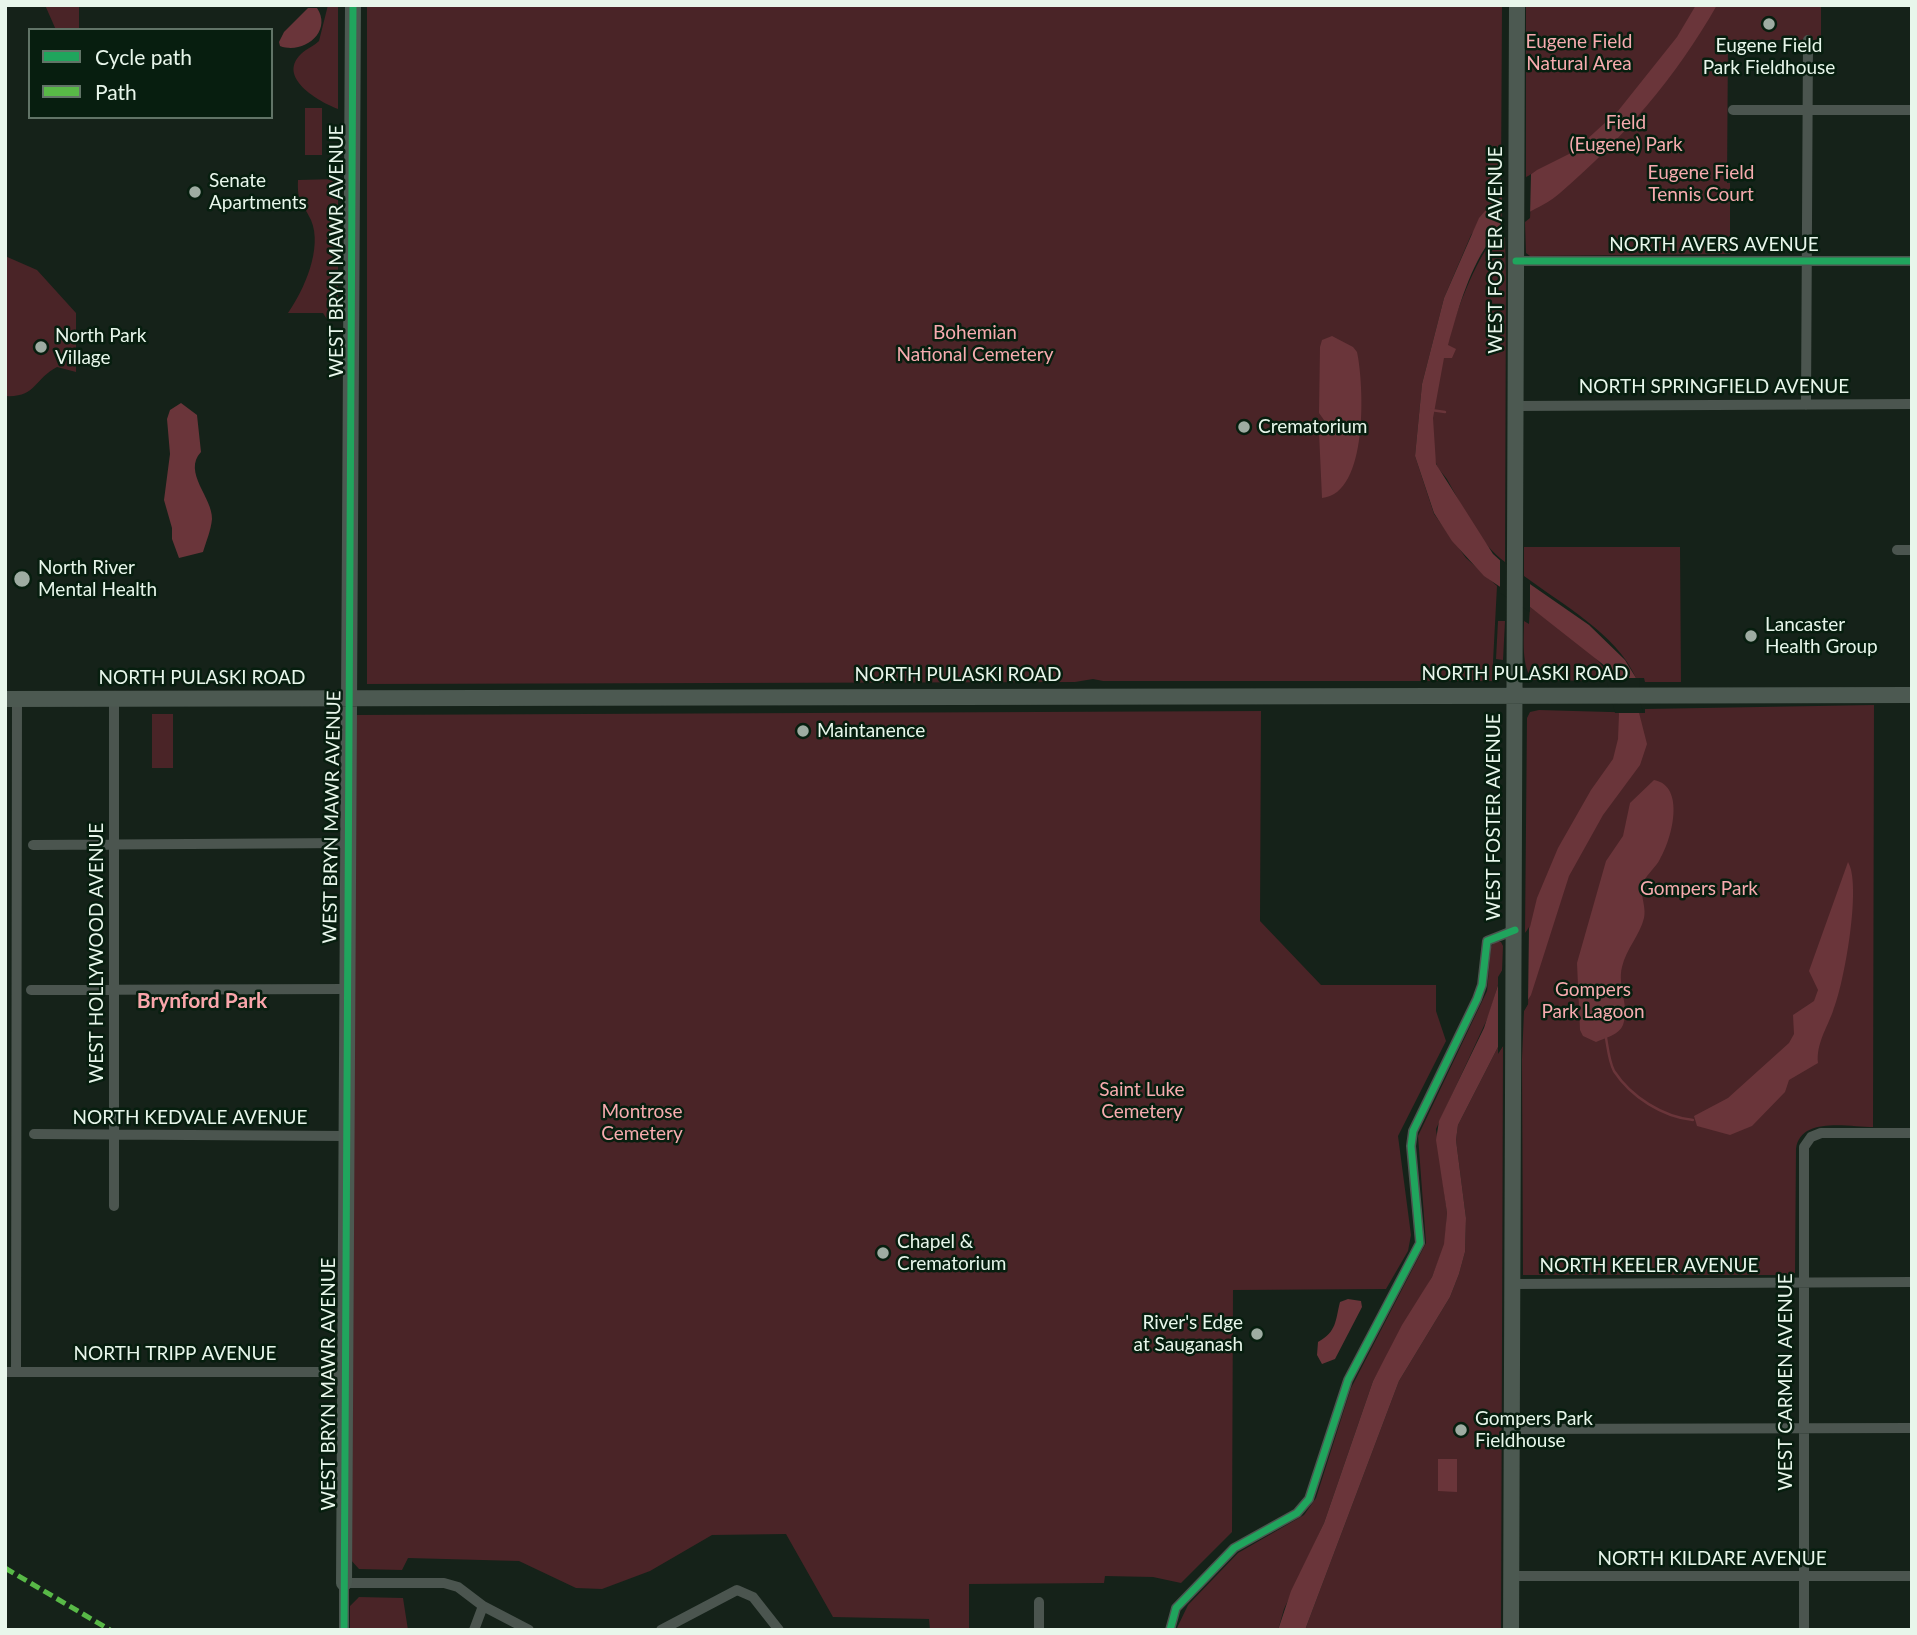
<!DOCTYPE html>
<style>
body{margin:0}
#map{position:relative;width:1917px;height:1635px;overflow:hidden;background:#152219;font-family:Lato,sans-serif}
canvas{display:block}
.frame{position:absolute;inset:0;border:7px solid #e8f6eb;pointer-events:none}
.legend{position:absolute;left:28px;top:28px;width:245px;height:91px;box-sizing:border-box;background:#071e0f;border:2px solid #617467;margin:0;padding:9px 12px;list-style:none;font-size:21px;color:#e8f6eb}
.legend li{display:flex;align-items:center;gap:14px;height:35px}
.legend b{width:35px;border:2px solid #617467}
</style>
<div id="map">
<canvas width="1917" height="1635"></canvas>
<div class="frame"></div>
<ul class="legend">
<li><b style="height:9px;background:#20a55d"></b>Cycle path</li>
<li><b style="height:9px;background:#58b947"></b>Path</li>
</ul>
</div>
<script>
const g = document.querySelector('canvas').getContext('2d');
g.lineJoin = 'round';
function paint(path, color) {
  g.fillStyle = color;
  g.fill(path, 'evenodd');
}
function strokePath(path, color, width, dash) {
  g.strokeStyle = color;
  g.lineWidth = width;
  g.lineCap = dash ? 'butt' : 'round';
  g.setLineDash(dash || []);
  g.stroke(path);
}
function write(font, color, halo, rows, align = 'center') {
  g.font = font + ' Lato,sans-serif';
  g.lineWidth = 5;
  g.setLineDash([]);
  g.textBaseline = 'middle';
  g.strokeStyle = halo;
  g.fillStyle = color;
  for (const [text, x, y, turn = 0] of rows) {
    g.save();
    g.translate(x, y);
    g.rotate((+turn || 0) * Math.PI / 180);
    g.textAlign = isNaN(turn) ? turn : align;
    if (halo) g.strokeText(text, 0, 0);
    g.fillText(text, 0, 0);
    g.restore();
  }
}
paint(new Path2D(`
 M45,5H79V30H56Z
 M328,5H338V109C320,102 276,78 301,54C306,49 314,46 319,41Z
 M367,5H1502L1501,180H1497V200L1471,235L1444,298L1422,384L1415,456L1434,514L1466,558L1497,586L1492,681H1103L1093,679L1075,682L367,684Z
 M1526,5H1821V40H1728L1727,183H1730V254L1530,256L1526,253L1525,222L1530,218L1531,175L1526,177Z
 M305,108H322V155H305Z
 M338,179V316L328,321L323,313H288C304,290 323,248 311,220C302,201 297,203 298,180Z
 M1501,230V240L1505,237L1506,275L1505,562C1479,543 1465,511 1448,481C1445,475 1438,470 1436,463C1418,414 1464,265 1501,230Z
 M5,256L37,270L76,313V372L57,367C34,379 36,398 5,396Z
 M1524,547H1680L1681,682H1645L1644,678H1636C1617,634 1560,603 1524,576Z
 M1530,607C1556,627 1596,649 1610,678H1600V681L1533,680C1521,667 1524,639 1524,621L1529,624Z
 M1498,621H1505L1503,660L1496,659Z
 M1874,705L1873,1127C1849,1127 1800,1116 1796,1149L1795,1273L1789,1275H1523L1522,1059L1524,1011L1528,1004L1529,929L1525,933L1527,718L1530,712L1539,710L1645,713V709Z
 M1261,711L1260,921L1321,985H1436V1011L1446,1041L1398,1136L1411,1235L1408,1251L1386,1289L1233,1290L1232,1532L1181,1583L1153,1577L1105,1576L1104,1583L969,1584V1630H930L929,1619L833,1617L786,1534L712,1535L650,1571L602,1589L576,1588L519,1561L408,1558L402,1570L359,1569L350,1559L356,715Z
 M152,714H173V768H152Z
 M1494,942H1501L1503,946L1502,971L1489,1015L1436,1129L1447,1213L1445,1244L1432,1277L1373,1381L1324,1523L1284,1609L1278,1630H1176L1188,1605L1238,1553L1304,1515L1316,1498L1351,1388L1426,1243L1418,1136L1487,991L1491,947Z
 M1503,1046L1501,1630H1305L1399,1381L1450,1297L1459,1274L1465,1252L1466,1218L1456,1140L1458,1125L1498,1047L1499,1052Z
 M359,1597L403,1598L408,1630H350V1606Z`), '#4a2427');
paint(new Path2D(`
 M1696,5H1717C1676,77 1623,139 1560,193C1541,210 1510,217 1493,237C1470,265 1458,310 1448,345L1456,349L1452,358H1444L1433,418L1436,464L1493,554L1514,573L1589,625L1625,660L1636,678V701L1647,744L1640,765L1603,815L1569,876L1531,995L1498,1047L1458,1125L1456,1140L1466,1218L1465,1252L1459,1274L1450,1297L1399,1381L1305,1630H1278L1291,1591L1324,1523L1373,1381L1402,1325L1432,1277L1444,1244L1447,1213L1436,1140L1439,1121L1484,1028L1499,982L1530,927L1537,898L1558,848L1591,790L1613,759L1618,739L1619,714L1605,666L1530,607L1484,576L1452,541L1434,513L1415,456L1422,384L1444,298L1479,218L1491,204L1537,170L1573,152L1618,111L1677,37Z
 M308,8H317C333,32 303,55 280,46L279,42L284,32Z
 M1332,336L1353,347L1357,352C1364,384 1369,494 1322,498L1319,432L1324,420L1319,413L1320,347L1322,340Z
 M181,403L197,415L201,452C182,472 213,498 212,519C211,530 206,542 203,552L179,558L172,539V528L164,500L170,454L167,419L170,410Z
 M1654,780C1686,786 1672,839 1660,859C1656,867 1648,873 1644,881C1638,892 1647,906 1644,918C1640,935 1626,949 1622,967C1617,986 1630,1006 1623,1025C1619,1035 1605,1038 1596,1042L1583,1036L1580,1030L1577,963L1606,861L1623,836L1630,803Z
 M1848,862C1862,885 1844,985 1833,1011C1827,1028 1816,1044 1818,1063L1789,1080L1785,1092L1752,1126L1730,1135L1697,1126L1694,1116L1728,1098L1789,1043L1794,1034L1793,1015L1814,1001L1818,990L1809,971Z
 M1348,1299L1361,1301L1362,1307L1335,1359L1322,1364L1317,1355L1318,1342C1337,1331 1335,1322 1340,1302Z
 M1438,1459H1457V1492L1438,1491Z`), '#6a353a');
paint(new Path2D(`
 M1531,174L1530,217L1501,234L1502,195Z
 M1500,559L1530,581V612L1500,593Z
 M1606,678H1639L1640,700L1643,713H1615Z
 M1529,927L1528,1004L1498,1054V977Z`), '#152219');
strokePath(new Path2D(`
 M1431,410L1445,412
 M1606,1038C1608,1049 1609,1061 1614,1071C1631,1097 1663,1117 1693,1120`), '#6a353a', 2.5);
strokePath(new Path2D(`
 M1733,110H1912
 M1516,261H1912
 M1806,405L1808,40
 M1517,406L1912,404
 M1897,550H1912
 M114,700V1206
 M33,845L347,843
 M31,990L346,989
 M34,1134L346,1136
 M1513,1284L1912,1282
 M5,1372H345
 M16,1372L17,700
 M1512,1429L1912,1428
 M1511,1576H1912
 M344,1630V1583H444L458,1587L483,1606L529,1630
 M474,1630L483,1606
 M661,1630L737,1590L753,1597L779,1630
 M1039,1630V1602
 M1170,1630L1176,1608L1234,1548L1297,1513L1309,1499L1348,1380L1420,1243L1411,1146L1413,1131L1477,999L1482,985L1487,941L1515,930
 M1804,1630V1147L1811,1137L1821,1133H1912`), '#4b554f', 10);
strokePath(new Path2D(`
 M5,699L1912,695
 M344,1583L353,5
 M1511,1630L1517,5`), '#4c5951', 16);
strokePath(new Path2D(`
 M5,1568L110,1630`), '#58b947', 5, [10, 5]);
strokePath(new Path2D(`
 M1516,261H1912
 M344,1630L353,5
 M1170,1630L1176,1608L1234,1548L1297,1513L1309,1499L1348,1380L1420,1243L1411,1146L1413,1131L1477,999L1482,985L1487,941L1515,930`), '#20a55d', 7);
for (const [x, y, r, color] of [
 [1769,24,7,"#9eaca2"],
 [195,192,7,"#9eaca2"],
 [41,347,7,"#9eaca2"],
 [1244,427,7,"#9eaca2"],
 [22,579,9,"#9eaca2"],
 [1751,636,7,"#9eaca2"],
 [803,731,7,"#9eaca2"],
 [883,1253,7,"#9eaca2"],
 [1257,1334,7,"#9eaca2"],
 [1461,1430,7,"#9eaca2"]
]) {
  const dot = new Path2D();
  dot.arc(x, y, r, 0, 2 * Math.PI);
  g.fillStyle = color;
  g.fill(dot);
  strokePath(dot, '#071e0f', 2.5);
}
write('19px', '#f7abaf', '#071e0f', [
 ["Eugene Field",1579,42],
 ["Natural Area",1579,64],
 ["Field",1626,123],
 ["(Eugene) Park",1626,145],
 ["Eugene Field",1701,173],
 ["Tennis Court",1701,195],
 ["Bohemian",975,333],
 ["National Cemetery",975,355],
 ["Gompers Park",1699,889],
 ["Gompers",1593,990],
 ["Park Lagoon",1593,1012],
 ["Saint Luke",1142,1090],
 ["Cemetery",1142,1112],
 ["Montrose",642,1112],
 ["Cemetery",642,1134]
]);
write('19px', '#e8f6eb', '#071e0f', [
 ["Eugene Field",1769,46,"center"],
 ["Park Fieldhouse",1769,68,"center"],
 ["Senate",209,181],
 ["Apartments",209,203],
 ["North Park",55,336],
 ["Village",55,358],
 ["Crematorium",1258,427],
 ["North River",38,568],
 ["Mental Health",38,590],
 ["Lancaster",1765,625],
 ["Health Group",1765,647],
 ["Maintanence",817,731],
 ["Chapel &",897,1242],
 ["Crematorium",897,1264],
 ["River's Edge",1243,1323,"right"],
 ["at Sauganash",1243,1345,"right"],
 ["Gompers Park",1475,1419],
 ["Fieldhouse",1475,1441]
], 'left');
write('19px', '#e8f6eb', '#071e0f', [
 ["NORTH AVERS AVENUE",1714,245],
 ["WEST FOSTER AVENUE",1496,250,-90],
 ["WEST BRYN MAWR AVENUE",337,251,-90],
 ["NORTH SPRINGFIELD AVENUE",1714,387],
 ["NORTH PULASKI ROAD",1525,674],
 ["NORTH PULASKI ROAD",958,675],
 ["NORTH PULASKI ROAD",202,678],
 ["WEST BRYN MAWR AVENUE",332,817,-89],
 ["WEST FOSTER AVENUE",1494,817,-90],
 ["WEST HOLLYWOOD AVENUE",97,953,-90],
 ["NORTH KEDVALE AVENUE",190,1118],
 ["NORTH KEELER AVENUE",1649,1266],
 ["NORTH TRIPP AVENUE",175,1354],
 ["WEST CARMEN AVENUE",1786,1382,-90],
 ["WEST BRYN MAWR AVENUE",329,1384,-90],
 ["NORTH KILDARE AVENUE",1712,1559]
]);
write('bold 21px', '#faa6ab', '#071e0f', [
 ["Brynford Park",202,1001]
]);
</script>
